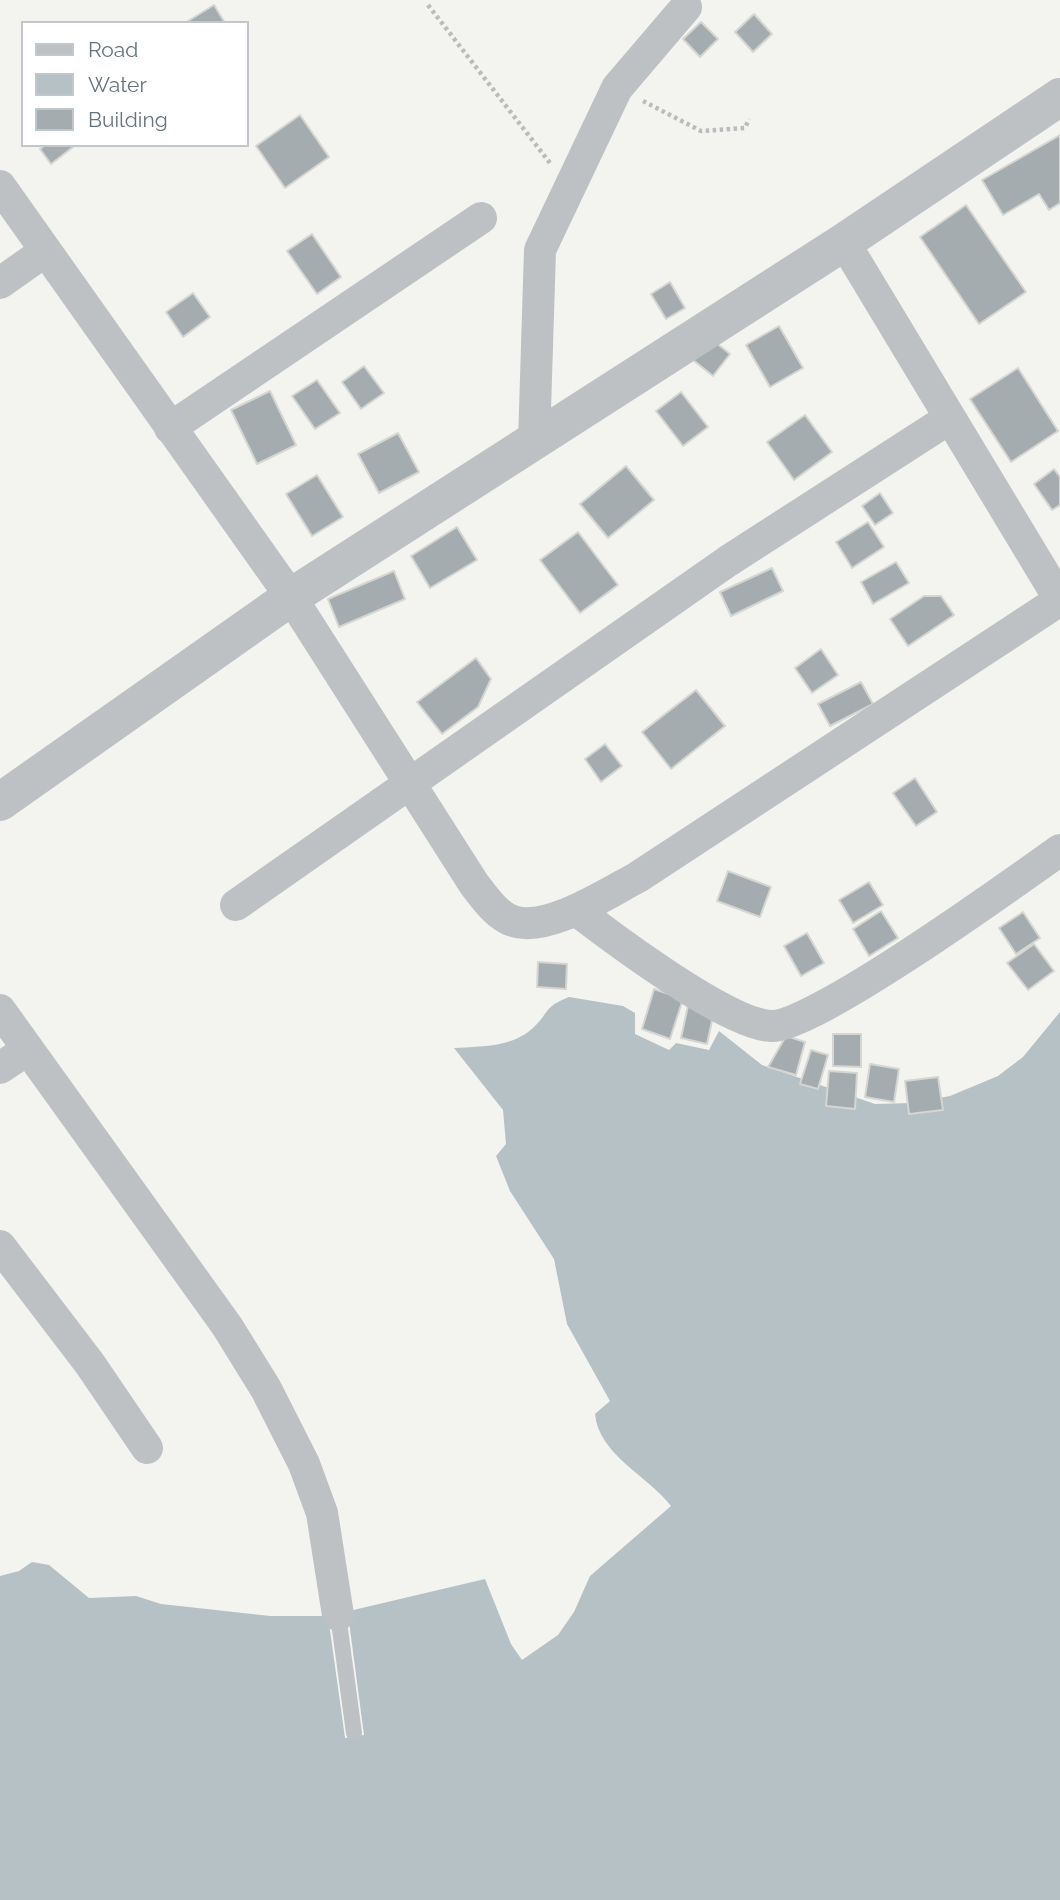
<!DOCTYPE html>
<style>
body{margin:0}
#map{position:relative;width:1060px;height:1900px;overflow:hidden;background:#f3f3f0;font-family:Raleway,sans-serif}
canvas{display:block}
.legend{position:absolute;left:21px;top:21px;width:228px;height:126px;box-sizing:border-box;background:#fff;border:2px solid #c1c7cb;margin:0;padding:9px 12px;list-style:none;font-size:21px;color:#65747e}
.legend li{display:flex;align-items:center;gap:14px;height:35px}
.legend b{width:35px;border:2px solid #c1c7cb}
</style>
<div id="map">
<canvas width="1060" height="1900"></canvas>
<ul class="legend">
<li><b style="height:9px;background:#bdc1c4"></b>Road</li>
<li><b style="height:19px;background:#b5c1c5"></b>Water</li>
<li><b style="height:19px;background:#a5acb0"></b>Building</li>
</ul>
</div>
<script>
const g = document.querySelector('canvas').getContext('2d');
g.lineJoin = 'round';
function paint(path, color) {
  g.fillStyle = color;
  g.fill(path, 'evenodd');
}
function strokePath(path, color, width, dash) {
  g.strokeStyle = color;
  g.lineWidth = width;
  g.lineCap = dash ? 'butt' : 'round';
  g.setLineDash(dash || []);
  g.stroke(path);
}
paint(new Path2D(`
 M569,997L623,1006L635,1013V1034L669,1050L676,1043L709,1050L719,1031L762,1065L875,1104L911,1103L950,1096L998,1076L1023,1057L1060,1012V1900H0V1576L19,1571L32,1562L49,1565L89,1598L136,1596L161,1604L270,1616H328L485,1579L511,1644L522,1660L558,1635L574,1612L590,1576L671,1506C647,1475 599,1455 595,1414L610,1401L567,1324L554,1259L510,1191L496,1156L506,1144L503,1110L454,1048C482,1046 511,1048 533,1028C551,1011 542,1008 569,997Z`), '#b5c1c5');
paint(new Path2D(`
 M348,1614L364,1735L345,1738L328,1616Z`), '#f3f3f0');
const building = new Path2D(`
 M214,5L225,23H188V21Z
 M754,14L772,34L753,52L735,32Z
 M701,22L718,39L700,57L683,39Z
 M300,115L329,157L285,188L256,146Z
 M1060,135V203L1049,210L1039,194L1003,215L982,180Z
 M45,145H71L73,147L51,164L40,149Z
 M966,205L1026,292L979,324L920,237Z
 M312,234L341,277L317,294L287,251Z
 M670,282L685,308L666,319L651,294Z
 M193,293L210,317L183,337L166,312Z
 M779,326L803,368L770,387L746,345Z
 M710,338L730,354L713,376L693,360Z
 M364,366L384,393L361,409L342,382Z
 M1018,368L1058,431L1011,462L970,399Z
 M317,380L340,413L315,429L292,396Z
 M270,391L296,445L257,464L231,410Z
 M681,392L708,427L683,446L656,411Z
 M805,415L832,452L794,480L767,442Z
 M398,433L419,472L379,493L358,454Z
 M626,466L654,500L608,538L580,504Z
 M1054,469L1060,477V505L1052,510L1034,484Z
 M317,475L343,517L312,536L286,494Z
 M880,493L893,513L875,525L862,506Z
 M868,522L884,547L852,568L836,542Z
 M457,527L477,560L430,588L411,556Z
 M578,532L618,585L580,613L540,560Z
 M896,562L909,583L873,604L861,582Z
 M772,568L783,591L731,616L720,592Z
 M394,571L405,599L339,627L328,599Z
 M924,596H941L954,615L908,646L890,619Z
 M821,649L838,675L812,693L795,668Z
 M476,658L491,679L478,707L442,734L417,702Z
 M861,682L873,704L830,726L818,704Z
 M696,690L725,726L671,769L642,732Z
 M605,744L622,766L601,782L585,759Z
 M915,778L937,812L916,826L893,793Z
 M728,871L771,887L760,917L717,901Z
 M869,882L883,905L853,923L839,900Z
 M881,911L898,938L869,956L853,929Z
 M1023,912L1040,938L1016,954L999,928Z
 M807,933L824,963L801,976L784,946Z
 M1034,944L1054,971L1028,990L1007,963Z
 M538,962L567,964L566,989L537,987Z
 M654,989L683,999L670,1039L642,1029Z
 M689,1001L715,1007L707,1044L681,1038Z
 M833,1034H861V1067L833,1066Z
 M786,1036L805,1042L796,1075L768,1067Z
 M811,1050L828,1055L818,1089L800,1084Z
 M870,1064L899,1069L894,1102L865,1097Z
 M829,1071L857,1073L855,1109L826,1106Z
 M938,1077L943,1110L909,1114L905,1081Z`);
paint(building, '#a5acb0');
strokePath(building, '#d5d5d2', 2);
strokePath(new Path2D(`
 M428,5L550,163
 M643,101L701,131L745,128L749,119`), '#b9bbbd', 4.5, [3.5, 3.5]);
strokePath(new Path2D(`
 M338,1615L354,1733`), '#bdc1c4', 16);
strokePath(new Path2D(`
 M0,186L291,597L474,884C484,897 497,916 513,921C547,933 608,893 638,877L1060,600
 M844,242L1060,600
 M0,283L44,252
 M170,428L481,218
 M534,442L540,250L617,88L686,7
 M236,905L728,561L950,418
 M576,910C614,939 727,1024 771,1026C813,1028 1015,882 1060,850
 M0,1010L227,1326L266,1389L304,1464L322,1513L338,1615
 M0,1068L27,1050
 M0,1246L90,1364L147,1448`), '#bdc1c4', 32);
strokePath(new Path2D(`
 M0,802L291,597L844,242L1060,97`), '#bdc1c4', 38);
</script>
